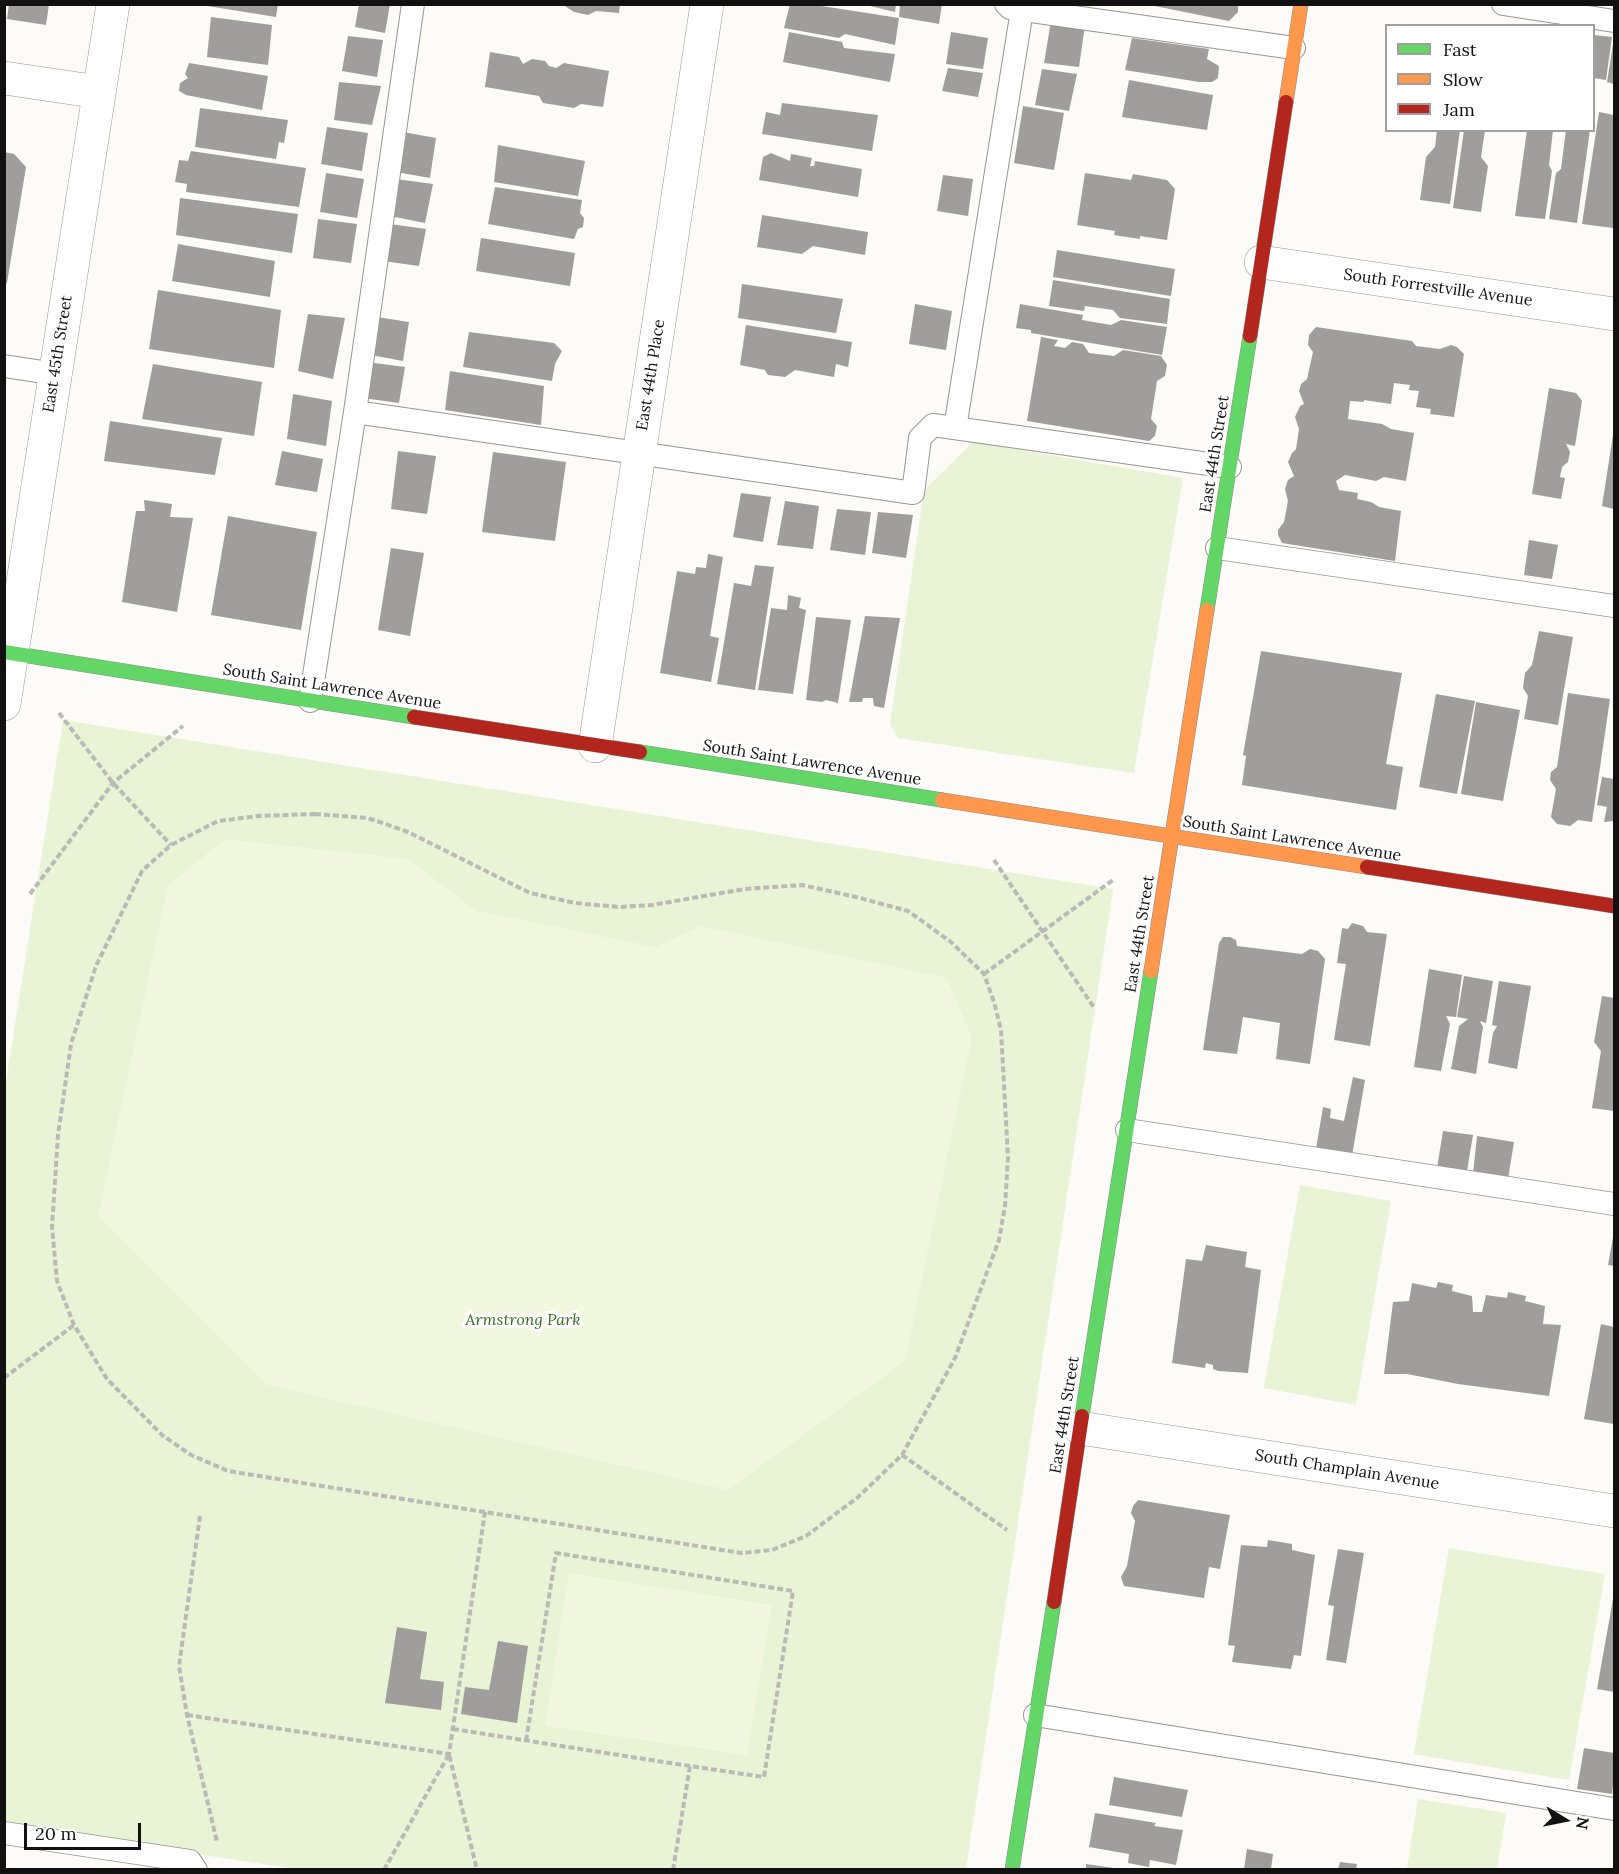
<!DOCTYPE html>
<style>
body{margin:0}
#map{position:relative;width:1619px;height:1874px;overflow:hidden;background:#fcfbf7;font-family:Lora,serif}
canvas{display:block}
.frame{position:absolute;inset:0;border:6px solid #111;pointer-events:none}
.legend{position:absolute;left:1385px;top:24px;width:210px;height:108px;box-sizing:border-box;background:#fff;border:2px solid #a0a0a0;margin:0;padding:8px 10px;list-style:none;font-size:18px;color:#111}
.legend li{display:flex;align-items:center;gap:12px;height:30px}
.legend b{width:30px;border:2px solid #a0a0a0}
.north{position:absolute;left:1535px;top:1790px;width:60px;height:60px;-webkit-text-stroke:4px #fff;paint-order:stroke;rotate:100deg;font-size:16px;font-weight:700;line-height:24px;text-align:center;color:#111}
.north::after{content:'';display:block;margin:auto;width:21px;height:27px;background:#111;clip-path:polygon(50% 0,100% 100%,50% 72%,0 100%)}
.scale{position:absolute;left:24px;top:1823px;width:117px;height:27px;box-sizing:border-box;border:3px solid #111;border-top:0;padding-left:8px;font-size:18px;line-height:21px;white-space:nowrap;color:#111;-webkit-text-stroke:4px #fff;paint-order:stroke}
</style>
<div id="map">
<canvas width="1619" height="1874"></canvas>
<div class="frame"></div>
<ul class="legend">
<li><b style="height:8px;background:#63d668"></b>Fast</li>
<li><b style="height:8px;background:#ff974d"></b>Slow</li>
<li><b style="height:8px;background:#b3261e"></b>Jam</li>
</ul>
<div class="north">N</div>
<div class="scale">20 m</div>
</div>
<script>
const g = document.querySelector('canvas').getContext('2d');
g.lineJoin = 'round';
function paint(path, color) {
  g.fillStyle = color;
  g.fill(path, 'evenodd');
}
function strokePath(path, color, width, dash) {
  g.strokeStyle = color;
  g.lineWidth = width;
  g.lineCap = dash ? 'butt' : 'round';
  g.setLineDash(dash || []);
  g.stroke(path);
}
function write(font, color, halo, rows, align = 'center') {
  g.font = font + ' Lora,serif';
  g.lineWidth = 6;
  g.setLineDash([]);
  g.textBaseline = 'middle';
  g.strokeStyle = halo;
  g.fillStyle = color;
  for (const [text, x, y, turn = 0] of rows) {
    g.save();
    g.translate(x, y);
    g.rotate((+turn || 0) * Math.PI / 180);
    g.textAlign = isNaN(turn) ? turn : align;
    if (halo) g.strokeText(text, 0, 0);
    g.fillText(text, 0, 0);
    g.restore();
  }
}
paint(new Path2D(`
 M973,442L1183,478L1134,773L898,738L890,724L924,490Z
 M63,720L1113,889L966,1869H296L5,1825V1088Z
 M1300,1185L1391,1201L1356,1405L1264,1388Z
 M1449,1548L1605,1574L1569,1780L1414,1754Z
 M1418,1799L1506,1813L1497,1869H1407Z`), '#e9f3d5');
paint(new Path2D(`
 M225,839L408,859L477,911L655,947L701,926L947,978L972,1037L905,1361L728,1490L268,1385L98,1216L168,885Z
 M569,1573L772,1605L747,1755L545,1726Z`), '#f2f7e0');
paint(new Path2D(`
 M9,4H49L46,25L7,19Z
 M195,4H278L276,17Z
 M359,4H390L385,33L355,27Z
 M562,4H620L619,13L596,11L588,15L574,12Z
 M790,4H809L899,18L895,45L845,34L839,38L784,28Z
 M862,4H896L895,12Z
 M900,4H942L939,24L899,17Z
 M1145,4H1238V12L1229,21Z
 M211,17L272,25L268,65L207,57Z
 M1051,21L1085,25L1079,67L1044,63Z
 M789,32L842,42L844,48L895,54L890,82L783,62Z
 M951,32L988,38L983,69L946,64Z
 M1594,35L1612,37L1606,80L1594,78Z
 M348,36L383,40L377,77L342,71Z
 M1132,38L1209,49L1207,59L1219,66L1218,78L1212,82H1199L1125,70Z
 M1613,44H1614V84L1607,82Z
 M490,52L519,57L523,64L532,59L545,61L549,66L556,68L564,63L609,71L603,107L581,104L574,108L543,103L539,96L485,87Z
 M189,63L268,76L262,110L186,95L179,91L180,83L188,78L185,74Z
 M948,68L983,73L978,97L942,91Z
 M1042,69L1077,74L1069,111L1035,105Z
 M1129,80L1213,95L1207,130L1122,117Z
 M339,82L381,86L372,125L334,120Z
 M782,103L878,115L872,151L762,134L766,112L780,115Z
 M1023,106L1064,113L1054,170L1014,163Z
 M200,108L288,120L284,143L279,142L276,159L195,147Z
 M1599,112L1614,115L1613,228L1582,224Z
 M327,127L368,133L362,171L321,164Z
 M1437,130H1460L1450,204L1420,200L1426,157L1435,147Z
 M1464,130H1485L1481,157L1488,166L1481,212L1453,208Z
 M1527,130H1553L1549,165L1552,171L1545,219L1515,216Z
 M1566,130H1590L1577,223L1549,219L1556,173L1561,169Z
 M403,132L436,138L430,178L396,172Z
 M498,145L585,161L578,196L494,182Z
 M191,151L306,168L299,207L186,192L187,184L175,182L179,160L188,161Z
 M4,152L14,154L26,167L7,283L4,285Z
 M771,153L790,161L791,154L812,158L810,166H814L815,161L862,169L858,197L759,180L763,157Z
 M326,173L364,179L357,218L320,212Z
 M1085,173L1131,180L1133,174L1167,180L1175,189L1167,240L1140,236V239L1114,235L1115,231L1077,225Z
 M943,175L973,179L968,216L937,211Z
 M396,179L433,184L425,223L390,216Z
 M495,187L582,200L580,213L584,218L583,227L578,229L574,239L488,224Z
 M180,198L298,214L292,253L176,235Z
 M762,215L868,232L865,255L813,246L802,254L757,247Z
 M318,219L357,224L351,263L313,258Z
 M390,224L426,229L419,266L383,261Z
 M481,238L575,253L570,286L476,271Z
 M178,244L275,261L270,297L172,281Z
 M1057,250L1175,269L1171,296L1053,277Z
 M1053,280L1170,299L1167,324L1120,318L1113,310L1085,306L1084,311L1049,306Z
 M742,284L843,299L836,333L738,318Z
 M158,290L281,310L274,368L149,349Z
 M915,304L952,311L946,350L909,344Z
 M1020,304L1083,315L1082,320L1111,325L1121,320L1167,327L1162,355L1031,333V330L1016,328Z
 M308,314L345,318L333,379L298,371Z
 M377,317L409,322L403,361L371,355Z
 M746,325L852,342L848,367L836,364L834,377L795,370L785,377L768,375L765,370L740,365Z
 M1316,327L1412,341L1416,346L1440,349L1451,345L1457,347L1464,354L1454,417L1430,414L1431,409L1416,407L1419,391L1409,390L1410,385L1394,383L1391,404L1364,400V402L1350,401L1348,419L1382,424L1391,429L1414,433L1406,481L1384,477L1376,481L1345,475L1336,481L1339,490L1358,493L1357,499L1371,502L1379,507L1401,511L1395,561L1282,543L1278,535V530L1284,522L1288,501L1285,489L1288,480L1294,476L1288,462L1292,453L1296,449L1299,429L1295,417L1300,406L1304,404L1299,391L1301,384L1307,379L1313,352L1308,345L1309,335Z
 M469,332L554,343L562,351L555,364L552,381L463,367Z
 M1041,337L1058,340L1054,346L1065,348L1072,342L1083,344L1089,353L1114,356L1123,350L1161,356L1167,365L1165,376L1157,381L1151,419L1157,426L1155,436L1149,441L1027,421Z
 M367,362L405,367L399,403L363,398Z
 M153,364L262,382L254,436L142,419Z
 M450,371L544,386L541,425L445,410Z
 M1549,388L1576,393L1582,401L1575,446L1566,444L1570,452L1568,462L1562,467L1560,477L1565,478L1561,499L1532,494Z
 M293,394L332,401L326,446L287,439Z
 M110,421L222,438L215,475L104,461Z
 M1613,435H1614V509L1602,506Z
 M282,451L323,459L317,492L275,485Z
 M398,451L436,456L427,514L391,509Z
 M493,452L566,462L555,541L482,532Z
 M741,493L771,497L763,542L733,537Z
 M144,500L172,504L170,517L193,518L177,612L122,602L136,511H145Z
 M785,501L819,506L813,549L777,545Z
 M837,509L871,512L865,555L830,550Z
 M878,512L913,515L906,558L872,553Z
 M228,516L317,532L301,630L211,615Z
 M1529,540L1558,545L1552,579L1524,575Z
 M391,548L424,553L410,636L378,630Z
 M708,554L723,557L710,636L719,638L711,682L660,673L677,571L695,574L696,567L706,568Z
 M755,565L774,567L755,690L717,684L734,583L751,586Z
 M788,595L801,598L799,608L806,610L793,694L758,690L771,608L787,610Z
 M865,616L900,618L884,708L874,706L873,698H863L862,702H849Z
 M816,617L851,620L838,703L826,700L822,702L806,700Z
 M1539,631L1573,637L1558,725L1524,719L1528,696L1523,688L1525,673L1532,665Z
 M1261,651L1402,673L1386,764L1403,767L1396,810L1242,785L1246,756L1243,755Z
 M1568,693L1610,699L1592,822L1578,820L1570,826L1557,824L1551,817L1556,789L1550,780L1551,772L1557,767Z
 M1436,694L1475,701L1457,794L1419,787Z
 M1476,702L1520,710L1503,801L1461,794Z
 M1602,777L1614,779V821L1604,822L1607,807L1597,805Z
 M1352,923L1363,926L1367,932L1387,934L1370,1046L1334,1040L1346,964L1337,963L1342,928L1348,929Z
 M1223,937H1230L1236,940L1237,946L1302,954L1310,949L1318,951L1325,959L1310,1064L1276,1059L1280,1023L1243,1017L1237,1054L1203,1050L1219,943Z
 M1429,969L1462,975L1456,1017L1446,1016L1450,1024L1441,1071L1414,1067Z
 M1464,976L1493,981L1486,1023L1480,1021L1483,1027L1476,1074L1451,1069L1459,1026L1468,1019L1457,1017Z
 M1499,981L1531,986L1517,1069L1488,1063L1493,1033L1497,1026L1492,1025Z
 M1602,996L1614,998V1111L1592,1108L1601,1051L1594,1042Z
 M1353,1077L1365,1080L1352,1156L1316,1149L1323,1107L1331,1109L1330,1118L1344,1121Z
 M1443,1131L1473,1135L1467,1171L1437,1168Z
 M1477,1136L1514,1142L1508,1179L1473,1174Z
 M1613,1237H1614V1266L1608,1265Z
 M1206,1245L1247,1252L1245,1267L1261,1270L1248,1373L1218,1371L1213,1369V1365L1206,1363L1205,1368L1172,1363L1186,1259L1202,1261Z
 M1438,1282L1453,1285L1452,1291L1472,1296L1473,1312H1482L1486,1295L1507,1298L1508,1292L1526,1296L1525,1301L1545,1306L1543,1324L1561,1325L1549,1396L1458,1384L1407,1374H1384L1393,1302L1409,1301L1412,1283L1436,1288Z
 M1601,1324L1614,1327V1424L1584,1419Z
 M1138,1500L1230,1515L1220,1569L1209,1567L1204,1598L1124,1586L1121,1577L1127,1566L1135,1521L1131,1513L1133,1506Z
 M1268,1540L1292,1544V1550L1315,1555L1301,1656L1294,1655L1291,1669L1232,1662L1235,1646L1228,1645L1241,1545L1267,1547Z
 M1338,1549L1364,1553L1346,1663L1326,1660L1334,1606L1328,1605Z
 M1613,1599H1614V1692L1597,1689Z
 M397,1627L427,1632L420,1679L444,1682L441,1710L385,1703Z
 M498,1641L528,1646L517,1723L461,1714L465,1687L489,1690Z
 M1584,1748L1614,1753V1777L1612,1794L1577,1789Z
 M1114,1777L1188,1790L1182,1817L1109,1805Z
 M1095,1813L1156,1823L1154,1826L1183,1830L1176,1865L1150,1860L1149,1867L1128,1863L1129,1854L1089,1847Z
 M1247,1849L1273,1854L1271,1869H1244Z
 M1340,1862L1357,1864L1356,1869H1338Z
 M1086,1864L1114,1868L1113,1869H1086Z`), '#a09e9c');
const lane = new Path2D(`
 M1006,4L1010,8L1294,48
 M1503,4L1614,21
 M4,366L56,374
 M355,412L913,493L920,438L933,425L1230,467
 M955,428L1022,10
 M1217,548L1614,606
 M310,701L355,412L413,4
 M1127,1130L1614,1204
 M1035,1715L1614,1809
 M4,1833L190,1861L196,1870`);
const street = new Path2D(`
 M4,78L99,92
 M1261,262L1614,314
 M4,704L113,4
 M595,746L707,4
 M1080,1428L1614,1511`);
const fast = new Path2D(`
 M1207,610L1250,336
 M4,652L414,717
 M640,752L942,800
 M1082,1416L1151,971
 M1012,1870L1054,1602`);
const slow = new Path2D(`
 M1286,102L1301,4
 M942,800L1367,867
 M1151,971L1207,610`);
const jam = new Path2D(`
 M1250,336L1286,102
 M414,717L640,752
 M1367,867L1614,906
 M1054,1602L1082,1416`);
strokePath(lane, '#979695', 24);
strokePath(street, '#979695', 34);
strokePath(fast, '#8d8d8b', 15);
strokePath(slow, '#8d8d8b', 15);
strokePath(jam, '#8d8d8b', 15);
strokePath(new Path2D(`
 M59,713L113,783L171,845
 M315,814L368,818L408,832L530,893L575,903L619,907L652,905L745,889L802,885L856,897L908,911L951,942L984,974L994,1002L1001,1030L1008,1158L1005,1206L999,1240L955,1358L902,1455L857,1498L806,1536L772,1550L741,1553L228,1471L191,1455L162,1435L107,1379L74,1325L57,1281L52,1227L58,1135L71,1044L96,966L142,871L171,845L218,821L258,816Z
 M994,860L1095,1009
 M30,894L113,783L183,726
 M984,974L1113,880
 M4,1378L74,1325
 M902,1455L1007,1530
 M200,1516L179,1666L187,1715L217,1842
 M187,1715L449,1754L485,1512
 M453,1729C556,1745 660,1762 764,1777L793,1591L556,1553L526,1741
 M384,1870L449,1754L477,1870
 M673,1870L690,1766`), '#b9b9b8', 4, [6, 3]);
strokePath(lane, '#fffefe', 22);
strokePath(street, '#fffefe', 33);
strokePath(fast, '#63d668', 14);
strokePath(slow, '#ff974d', 14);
strokePath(jam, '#b3261e', 14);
write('16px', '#111', '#fff', [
 ["South Forrestville Avenue",1438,288,8],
 ["East 45th Street",58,354,-81],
 ["East 44th Place",651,375,-81],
 ["East 44th Street",1215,454,-81],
 ["South Saint Lawrence Avenue",332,687,9],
 ["South Saint Lawrence Avenue",812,763,9],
 ["South Saint Lawrence Avenue",1292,839,9],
 ["East 44th Street",1140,934,-81],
 ["East 44th Street",1065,1415,-81],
 ["South Champlain Avenue",1347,1470,9]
]);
write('italic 16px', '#346e1b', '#fff', [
 ["Armstrong Park",523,1320]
]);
</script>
